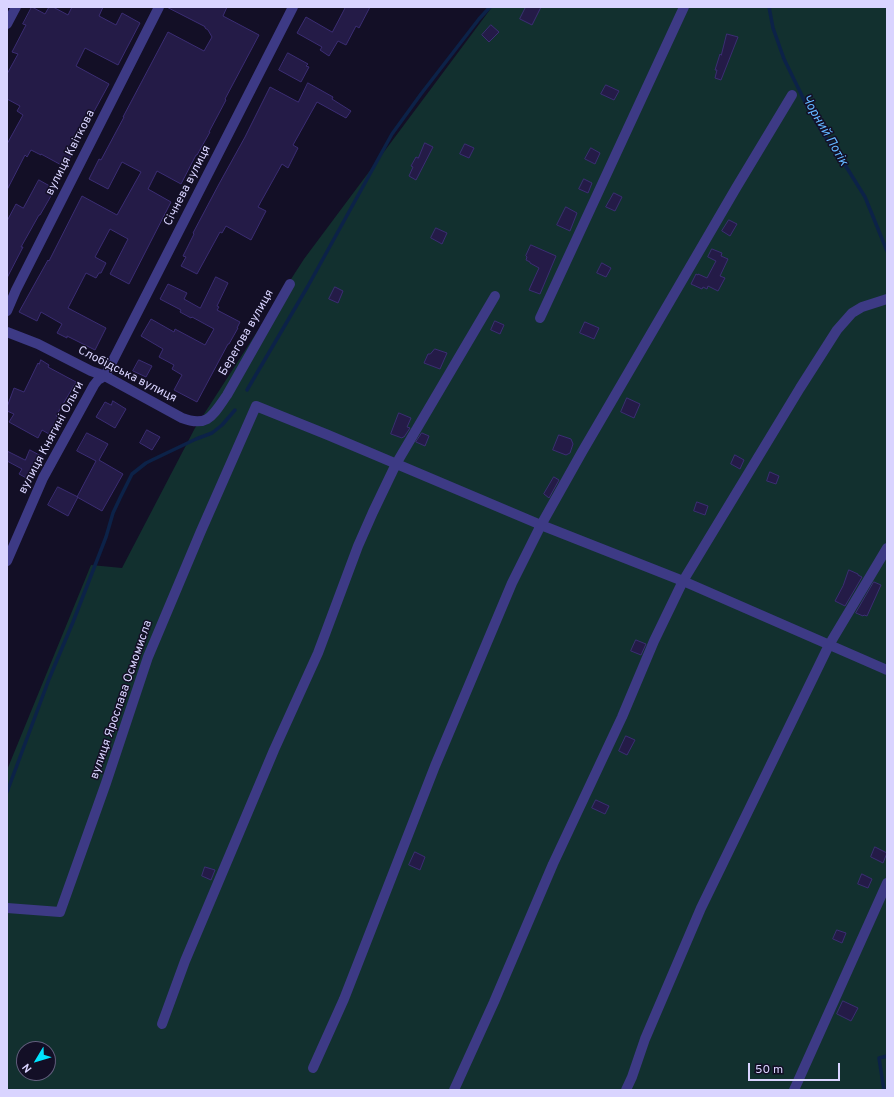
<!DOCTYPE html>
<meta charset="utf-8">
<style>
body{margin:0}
#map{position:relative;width:894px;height:1097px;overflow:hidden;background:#130f26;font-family:Overpass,sans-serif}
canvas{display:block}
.frame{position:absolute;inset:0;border:8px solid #d9d4ff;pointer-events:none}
.north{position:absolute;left:16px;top:1041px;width:40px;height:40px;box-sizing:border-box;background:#130f26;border:1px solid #625e7d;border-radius:50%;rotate:232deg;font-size:11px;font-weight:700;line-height:16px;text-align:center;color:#d9d4ff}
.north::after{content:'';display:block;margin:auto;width:14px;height:18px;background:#00e5ff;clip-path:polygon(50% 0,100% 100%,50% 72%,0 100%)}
.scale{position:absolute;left:748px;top:1063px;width:92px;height:18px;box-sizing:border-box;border:2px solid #d9d4ff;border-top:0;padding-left:5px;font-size:12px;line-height:14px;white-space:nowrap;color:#d9d4ff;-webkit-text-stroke:3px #130f26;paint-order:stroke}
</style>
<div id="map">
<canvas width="894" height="1097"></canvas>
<div class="frame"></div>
<div class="north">N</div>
<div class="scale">50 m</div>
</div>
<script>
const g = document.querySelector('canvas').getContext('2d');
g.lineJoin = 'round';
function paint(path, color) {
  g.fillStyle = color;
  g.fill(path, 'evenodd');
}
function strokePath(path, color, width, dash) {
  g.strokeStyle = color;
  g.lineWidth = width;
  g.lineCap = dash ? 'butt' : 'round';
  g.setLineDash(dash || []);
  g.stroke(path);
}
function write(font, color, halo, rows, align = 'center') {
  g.font = font + ' Overpass,sans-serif';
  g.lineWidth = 3;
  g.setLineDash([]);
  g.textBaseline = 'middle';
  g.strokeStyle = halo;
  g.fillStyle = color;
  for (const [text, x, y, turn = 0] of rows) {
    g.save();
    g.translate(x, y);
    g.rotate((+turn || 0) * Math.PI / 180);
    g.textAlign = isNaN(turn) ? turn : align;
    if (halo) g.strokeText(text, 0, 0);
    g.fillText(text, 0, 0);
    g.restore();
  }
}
paint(new Path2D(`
 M492,7H887V1090H7V770L91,565L122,568L195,428L304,259ZM24,1049H48V1073H24Z`), '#12302f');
strokePath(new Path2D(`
 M769,7L773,28L784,59L809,110L824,135L842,160L865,197L887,251
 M247,390L308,286L392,134L421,94L479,19L490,7
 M7,792L42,698L49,679L73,622L106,537L113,513L120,498L132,474L146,463L152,460L196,439L212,433L222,425L235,410
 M884,1090L879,1058L887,1056`), '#0c2248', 3.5);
const building = new Path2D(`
 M32,7L45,14L49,7H53L68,15L72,7H103L99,16L116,25L122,13L140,23L118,65L85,48L76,66L109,84L73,150H74L65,167L41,154V155L31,150L27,157L25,155L7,190V144L23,115L17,111L20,106L7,99V74L18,54L12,52L26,25L23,24Z
 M167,7H227L223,16L259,35L225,99L226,100L209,132H210L197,155H196L181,184L157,171L148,189L171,202L129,284L110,274L128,239L110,229L95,257L106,263L101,273H99L96,278L86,273L68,308L106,328L95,350L67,336V338L57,333L62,324L41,312L37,321L19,312L48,260L49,261L82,196L117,215L141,172L122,162L108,189L89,179L99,159L101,160L124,117H123L168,32L204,51L212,37L208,30L205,28V27Z
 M346,7H370L359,28L356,26L346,45L338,41L329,56L320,50L322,47L297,33L306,17L332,32Z
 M526,7H541L532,25L520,19Z
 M491,25L499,32L489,42L482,35Z
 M727,34L738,37L721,80L715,78L717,70H715L720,54L721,55Z
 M288,53L308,64L306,66L309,67L301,82L279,70Z
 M308,83L333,97L332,99L351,111L346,118L317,102L293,145L298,148L288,168L282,164L258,207L266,211L251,240L226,226L222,233L220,232L197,274L181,266L186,257L183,256L194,234L193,233L219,184L245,137L270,87L298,102Z
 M606,85L619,91L614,100L601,94Z
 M425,143L433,147L416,180L409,176L413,167L411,166L416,157L418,158Z
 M465,144L474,148L469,158L460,154Z
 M591,148L600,153L595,164L585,159Z
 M584,179L592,183L588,193L579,189Z
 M39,180L55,189L40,215H39L21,247H23L7,278V221L16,204L23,208Z
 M614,193L622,197L615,211L606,207Z
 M566,207L577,213L570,231L557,225Z
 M729,220L737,224L730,236L722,231Z
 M436,228L447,233L442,244L431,238Z
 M531,245L556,256L540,294L529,290L539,268L530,263V262L526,260L527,257L526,256Z
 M712,249L722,253L721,256L728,259L720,276L725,278L718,291L708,286L707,289L703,287L702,289L691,284L696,274L698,275V274L707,278L716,261L708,257Z
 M602,263L611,268L606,277L597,273Z
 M216,277L228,283L217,306L219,307L217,310L240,322L237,328H238L229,344H228L197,402L174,390L182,375L172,369L174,365L159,357L163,349L141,336L151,319L174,332L175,329L205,345L214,329L192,317L191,318L180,312L181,310L160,299L168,284L187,293L184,299L200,308Z
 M335,287L343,291L338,303L329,299Z
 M495,321L504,325L500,334L491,330Z
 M585,322L599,328L594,339L580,333Z
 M435,349L447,353L440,369L424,363L428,354H430Z
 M41,360L49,365L48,367L76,382L56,416L58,417L49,434L42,430L38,438L9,422L14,414L7,411V407L14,388L24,392L38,363L39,364Z
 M139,360L152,366L146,377L133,371Z
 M627,398L640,404L634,418L621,412Z
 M113,401L126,409L115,428L96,417L105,402L111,405Z
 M399,413L411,418L407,427L410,428L404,437H403L402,438L391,434Z
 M147,430L160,437L152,450L140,443Z
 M87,433L108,444L99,460L123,474L102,511L77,497L96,461L77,451Z
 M422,433L429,436L425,446L416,442Z
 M559,435L571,439L573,444L570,453L566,455L553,450Z
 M30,450L43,457L30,480L19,474L22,469L7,461V451L25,460Z
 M735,455L744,460L740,469L731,464Z
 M770,472L779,476L776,484L767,481Z
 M554,477L559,480L549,498L544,494Z
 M58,487L78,497L68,516L48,505Z
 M697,502L708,506L705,515L694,511Z
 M849,570L858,574V575L862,577L845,606L835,601L843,586Z
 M874,582L881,585L867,616L864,615L863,616L856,613Z
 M636,640L646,644L641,655L631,651Z
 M626,736L635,740L627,755L619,751Z
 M596,800L609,806L605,814L592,808Z
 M875,847L887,853L883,863L871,857Z
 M415,852L425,857L420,870L409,865Z
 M205,867L215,870L211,880L202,876Z
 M862,874L872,879L868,888L858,884Z
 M837,930L846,933L842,943L833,939Z
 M843,1001L858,1008L851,1021L837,1014Z`);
paint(building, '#241b47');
strokePath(building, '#3b2d73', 1);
strokePath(new Path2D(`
 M7,24L16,7
 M7,311L16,290L159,7
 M540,318L684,7
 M7,332L38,344L91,371L105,376L182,418C208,428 213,415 227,395L290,284
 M7,561L43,478L94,385L98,380L105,376L293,7
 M7,908L60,912L106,783L148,657L201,531L256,406L328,435L541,525L683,581L887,670
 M162,1024L185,961L274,750L318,653L358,546L373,512L396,464L495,296
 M313,1068L344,999L435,766L512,583L541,525L582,452L736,188L792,95
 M454,1090L494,1002L553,864L622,717L654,641L683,581L800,388L837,330L852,313L862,307L887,299
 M626,1090L632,1077L645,1039L701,908L829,645L887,548
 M794,1090L887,883`), '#3d3a85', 10);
write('12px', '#d9d4ff', '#130f26', [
 ["вулиця Квіткова",71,153,-63],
 ["Січнева вулиця",188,186,-63],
 ["Берегова вулиця",247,333,-60],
 ["Слобідська вулиця",127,375,27],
 ["вулиця Княгині Ольги",52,438,-62],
 ["вулиця Ярослава Осмомисла",122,700,-71]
]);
write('italic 13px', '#62b6ff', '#130f26', [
 ["Чорний Потік",824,131,60]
]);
</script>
